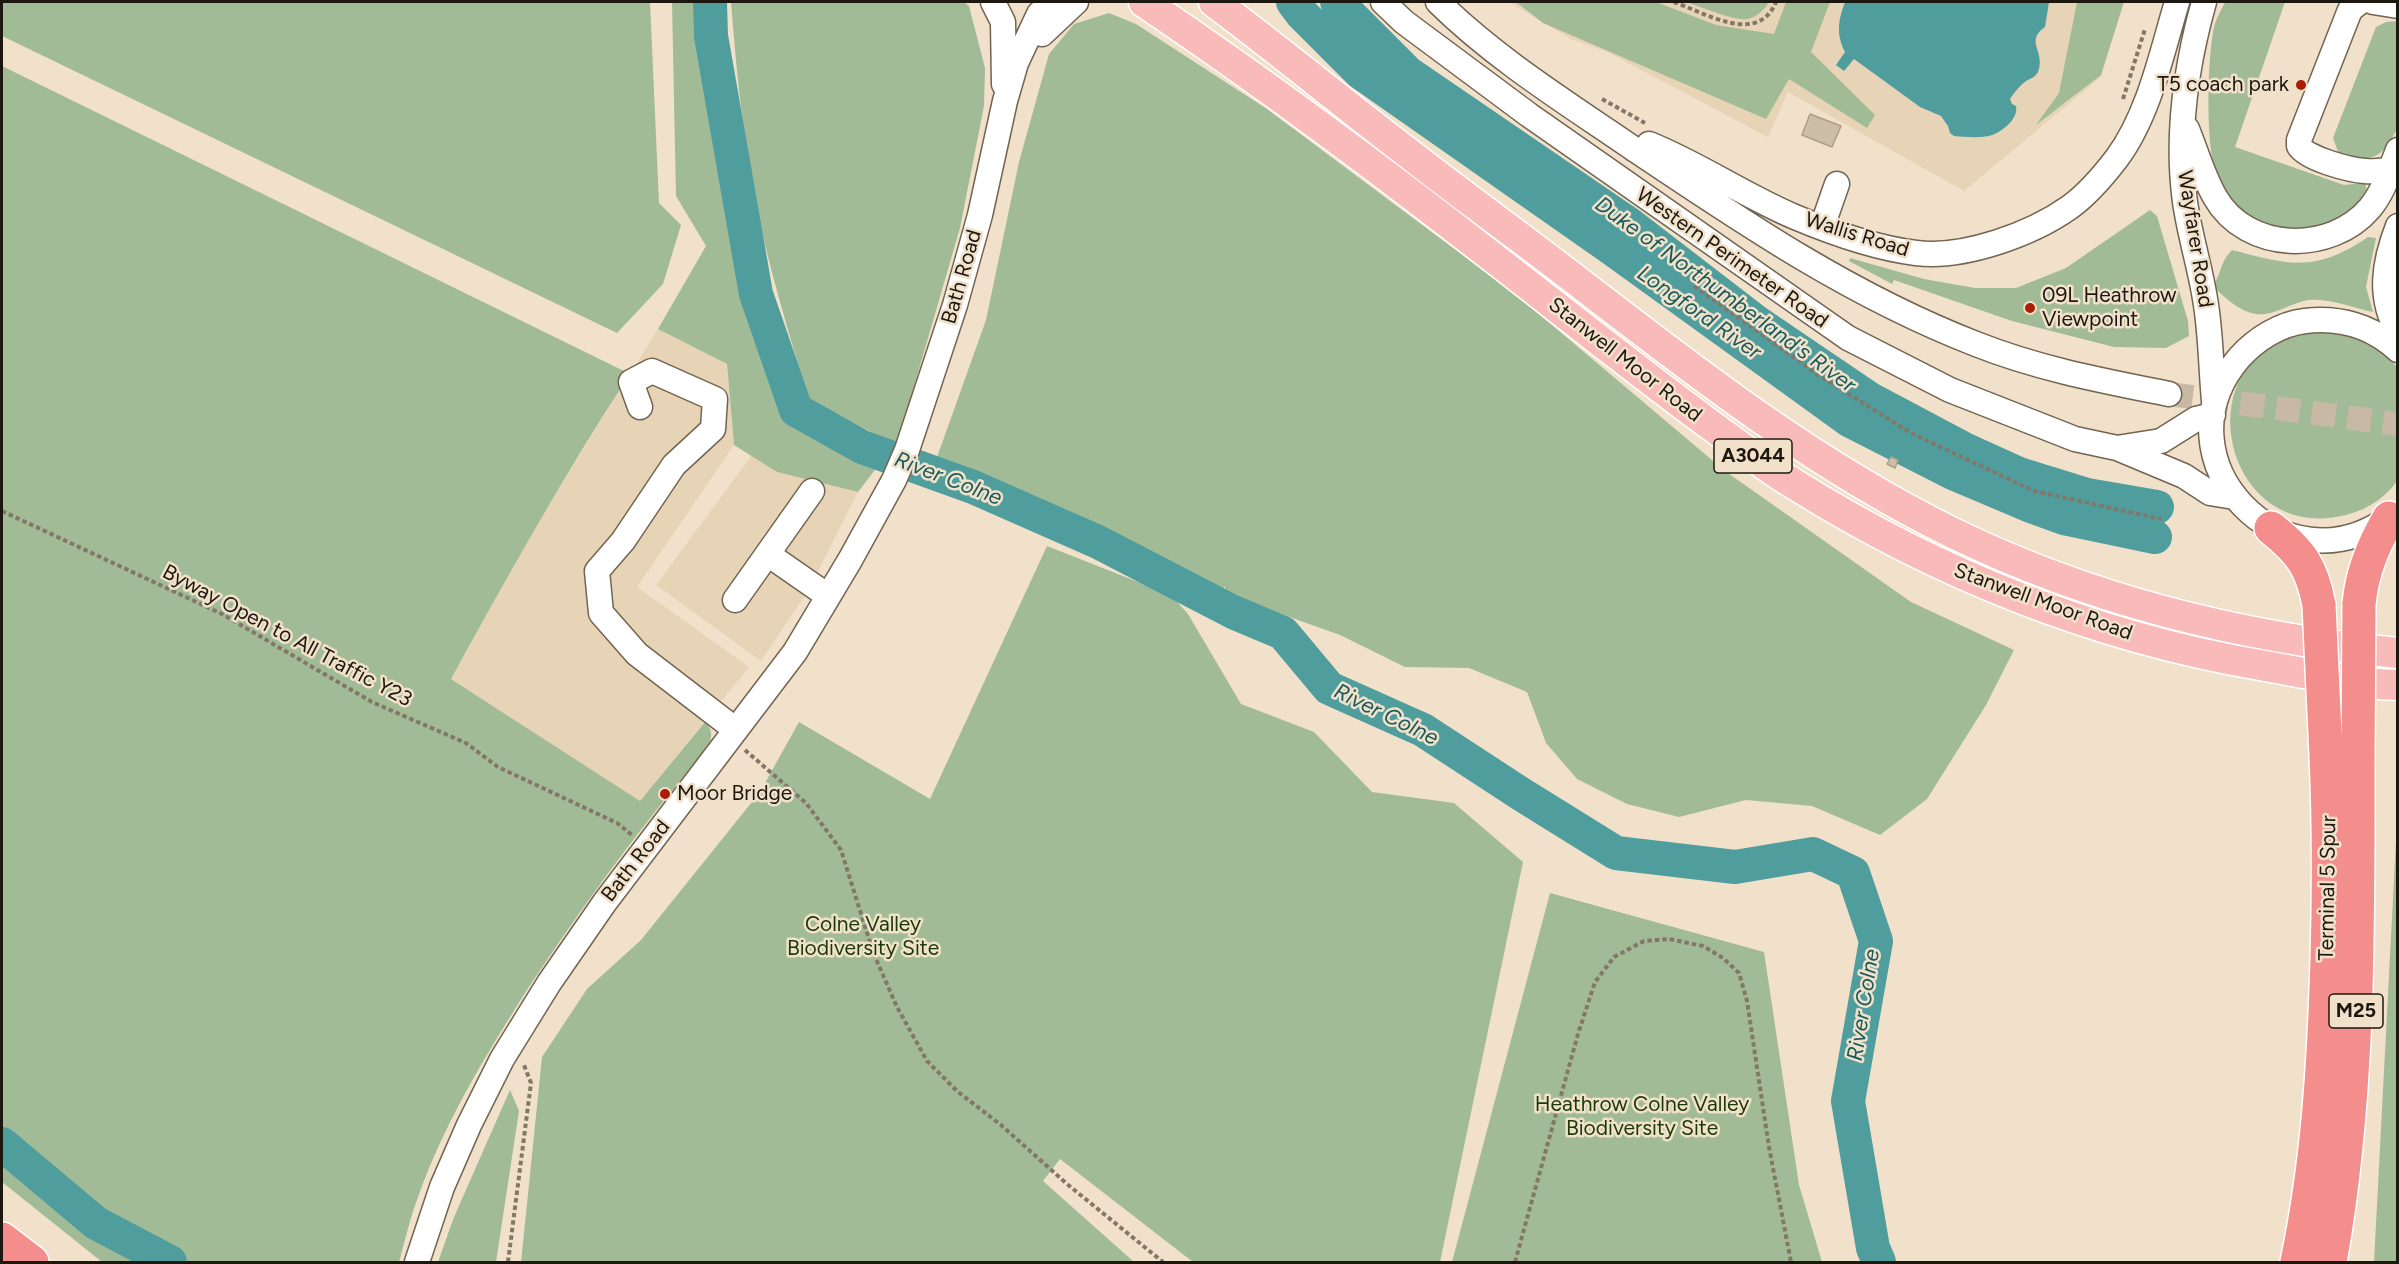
<!DOCTYPE html>
<style>
body{margin:0}
#map{position:relative;width:2399px;height:1264px;overflow:hidden;background:#f1e1ca;font-family:Figtree,sans-serif}
canvas{display:block}
.frame{position:absolute;inset:0;border:3px solid #1d180f;pointer-events:none}
</style>
<div id="map">
<canvas width="2399" height="1264"></canvas>
<div class="frame"></div>
</div>
<script>
const g = document.querySelector('canvas').getContext('2d');
g.lineJoin = 'round';
function paint(path, color) {
  g.fillStyle = color;
  g.fill(path, 'evenodd');
}
function strokePath(path, color, width, dash) {
  g.strokeStyle = color;
  g.lineWidth = width;
  g.lineCap = dash ? 'butt' : 'round';
  g.setLineDash(dash || []);
  g.stroke(path);
}
function write(font, color, halo, rows, align = 'center') {
  g.font = font + ' Figtree,sans-serif';
  g.lineWidth = 5;
  g.setLineDash([]);
  g.textBaseline = 'middle';
  g.strokeStyle = halo;
  g.fillStyle = color;
  for (const [text, x, y, turn = 0] of rows) {
    g.save();
    g.translate(x, y);
    g.rotate((+turn || 0) * Math.PI / 180);
    g.textAlign = isNaN(turn) ? turn : align;
    if (halo) g.strokeText(text, 0, 0);
    g.fillText(text, 0, 0);
    g.restore();
  }
}
paint(new Path2D(`
 M1509,2H2123L2101,77L1964,191L1788,92L1768,137L1607,52L1571,39Z
 M658,329L727,364L734,445L637,587L749,667L640,801L451,679L541,517Z
 M752,455L777,472L858,492L808,591L761,661L656,585Z`), '#e7d4b6');
paint(new Path2D(`
 M2,2H650L659,203L681,225L663,284L617,333L2,36Z
 M672,2H698L706,103L732,241L769,374L786,421L881,462L858,492L777,472L734,445L727,364L658,329L706,246L676,196Z
 M731,2H964L969,6L985,68L984,106L960,228L897,445L809,401C789,333 767,263 754,193C742,129 736,66 731,2Z
 M1516,2H1656L1716,25L1774,34L1786,2H1830L1811,52L1875,115L1867,128L1789,79L1766,119L1543,23Z
 M1686,2H1769C1765,9 1756,18 1747,19C1734,21 1699,6 1686,2Z
 M2077,2H2124L2101,75L2036,125L2059,93Z
 M2225,2H2285L2235,147L2344,185L2365,183L2367,191C2358,203 2348,216 2334,222C2293,242 2235,225 2218,181C2205,149 2207,61 2214,27C2216,18 2222,9 2225,2Z
 M1109,13L1136,24L1267,109L1520,298L1725,471L1911,602L2014,650L1986,705L1927,799L1880,835L1812,806L1746,800L1679,817L1627,804L1577,779L1546,743L1527,692L1469,668L1405,667L1340,635L1225,594V586L1220,593L1104,529L936,460L986,320L1019,162L1049,54L1074,24Z
 M2397,21V129C2381,160 2372,162 2339,155L2333,138L2376,27L2386,22Z
 M2,66L630,374C565,473 508,575 451,679L640,801L705,722C713,730 712,735 709,746C641,826 583,905 525,993C484,1058 444,1124 418,1197C410,1218 405,1241 399,1262H102L2,1182Z
 M2150,210L2157,216L2188,321L2189,336L2166,348L2114,347L2012,321L1894,280L1892,284L1849,261L1850,258L1924,279L1975,288H2016L2066,268Z
 M2368,237L2376,238L2366,287L2373,312C2352,308 2331,298 2309,300C2294,302 2280,312 2265,314C2245,317 2226,299 2213,286C2222,272 2220,262 2232,250C2290,265 2315,273 2368,237Z
 M2336,331C2362,339 2379,346 2397,367V481C2383,501 2361,513 2336,517C2225,536 2186,367 2295,335C2308,331 2322,331 2336,331Z
 M1047,546L1171,595L1188,614L1241,704L1314,732L1372,792L1454,803L1523,862L1440,1262H1193L1060,1159L1043,1181L1134,1262H521L542,1057L587,989L641,940L760,792L799,722L930,799Z
 M2397,822V1262H2374Z
 M1550,893L1764,952L1799,1185L1822,1262H1452Z
 M510,1090L519,1111L496,1262H438L454,1217Z`), '#a2bb97');
paint(new Path2D(`
 M1845,2H2049L2045,27C2025,41 2044,50 2039,69C2037,77 2031,78 2026,81C2019,86 2014,93 2010,99L2012,104L2016,106C2019,119 2001,133 1989,136C1977,138 1965,137 1954,136L1950,133L1948,126L1941,116L1920,107L1854,59L1844,71L1836,65L1845,52C1836,34 1838,21 1845,2Z`), '#509d9e');
strokePath(new Path2D(`
 M710,2L711,36L756,294L796,410L862,447L973,487L1098,542L1233,612L1283,633L1329,688L1423,730L1521,794L1616,853L1735,867L1813,854L1853,873L1876,941L1848,1101L1873,1248L1879,1262
 M1293,2L1302,14L1360,72L1614,250L1849,420L1953,473L2031,506L2064,518L2155,537
 M1337,2L1408,73L1629,224L1755,321L1870,399L1966,450L2019,474L2087,495L2157,507
 M2,1144L96,1223L170,1262`), '#509d9e', 34);
const building = new Path2D(`
 M1810,114L1841,126L1832,147L1802,135Z
 M1891,457L1898,460L1895,468L1887,464Z`);
paint(building, '#ccbea7');
strokePath(building, '#ac9e87', 1.5);
strokePath(new Path2D(`
 M2169,394L2398,424`), '#c7b9a5', 24, [24, 12]);
const minor = new Path2D(`
 M993,2L1003,22L1004,84
 M1383,2L1404,22L1529,115L1848,338L1950,390L2075,439L2117,448L2184,476L2210,493L2234,497
 M1438,2C1496,59 1567,103 1634,149C1744,223 1852,296 1976,344C2039,369 2104,381 2169,394
 M2204,2C2186,66 2176,135 2185,202C2190,237 2201,270 2206,305C2211,337 2211,369 2214,401
 M2360,2L2350,10L2299,140V146C2307,159 2350,170 2365,171C2373,172 2382,170 2390,170
 M2373,2L2398,6
 M1042,34L1076,2
 M2187,129C2196,151 2203,176 2215,197C2247,253 2331,254 2370,208C2384,191 2390,170 2398,150
 M1649,144C1699,164 1745,196 1795,217C1833,233 1875,248 1916,253C1964,259 2032,234 2070,207C2088,194 2104,175 2117,158C2149,115 2162,52 2177,2
 M2398,226C2384,262 2378,297 2398,332
 M1822,227L1837,184
 M640,407L631,382L652,371L715,399L713,429L674,465L623,541L597,571L601,613L637,654L736,730
 M2117,448L2161,441L2196,419L2213,415
 M2391,516C2284,597 2153,459 2239,358C2256,339 2280,324 2305,321C2339,317 2372,326 2398,350
 M769,555L828,596
 M735,600L812,491
 M417,1262L442,1187L469,1125L502,1059L549,983L605,902L795,652L850,560L894,480L907,450L955,305L980,215L1005,101L1016,63L1039,14L1051,2`);
const major = new Path2D(`
 M1144,2C1263,82 1378,168 1491,256C1562,311 1632,367 1705,421C1734,442 1763,465 1794,484C1936,573 2095,637 2260,665C2305,673 2352,684 2398,685
 M1214,2C1284,54 1351,110 1421,163C1474,204 1528,243 1581,284C1699,375 1818,467 1953,533C2093,601 2243,638 2398,653`);
const highway = new Path2D(`
 M2271,528C2301,552 2312,567 2319,605
 M2359,604C2362,572 2373,546 2389,518
 M2,1239L32,1262
 M2297,1262C2318,1162 2324,1062 2327,960C2329,891 2329,823 2326,755
 M2330,1262C2360,1095 2358,927 2358,757`);
strokePath(minor, '#726450', 27);
strokePath(major, '#fff', 33);
strokePath(highway, '#fff', 36);
strokePath(new Path2D(`
 M1674,2C1705,13 1758,46 1776,2
 M1602,99L1645,123
 M2123,99L2145,29
 M1694,286L1820,376L1911,433L2034,491L2161,519
 M2,511L222,614L372,702L466,743L498,767L617,823L632,835
 M745,750L806,803L841,850L873,952L897,1007L927,1061L957,1091L1001,1125L1067,1184L1163,1262
 M508,1262L531,1083L524,1065
 M1515,1262L1578,1034L1595,982L1614,957L1644,941L1669,939L1703,946L1723,958L1739,973L1747,1001L1769,1147L1791,1262`), '#827768', 4, [4.5, 3]);
strokePath(minor, '#fff', 24);
strokePath(major, '#f8bbba', 30);
strokePath(highway, '#f48e8c', 33);
const highwayBridge = new Path2D(`
 M2319,605L2326,755
 M2358,757L2359,604`);
strokePath(highwayBridge, '#fff', 36, []);
strokePath(highwayBridge, '#f48e8c', 33);
for (const [x, y, r, color] of [
 [2301,85,6,"#ac1d06"],
 [2030,308,6,"#ac1d06"],
 [665,794,6,"#ac1d06"]
]) {
  const dot = new Path2D();
  dot.arc(x, y, r, 0, 2 * Math.PI);
  g.fillStyle = color;
  g.fill(dot);
  strokePath(dot, '#f1e1ca', 2);
}
for (const [x, y, w] of [
 [1753,456,78],
 [2356,1011,54]
]) {
  const box = new Path2D();
  box.roundRect(x - w / 2, y - 17, w, 34, 4.5);
  g.fillStyle = '#f1e1ca';
  g.fill(box);
  strokePath(box, '#1d180f', 1.5);
}
write('bold 20px', '#1d180f', null, [
 ["A3044",1753,456],
 ["M25",2356,1011]
]);
write('21px', '#1d180f', '#f1e1ca', [
 ["T5 coach park",2289,85,"right"],
 ["09L Heathrow",2042,296],
 ["Viewpoint",2042,320],
 ["Moor Bridge",677,794]
], 'left');
write('21px', '#1d180f', '#f1e1ca', [
 ["Wallis Road",1857,235,17],
 ["Wayfarer Road",2195,239,81],
 ["Western Perimeter Road",1732,258,35],
 ["Bath Road",962,277,-74],
 ["Stanwell Moor Road",1625,360,38],
 ["Stanwell Moor Road",2043,602,20],
 ["Byway Open to All Traffic Y23",287,636,28],
 ["Bath Road",636,861,-52],
 ["Terminal 5 Spur",2328,888,-89]
]);
write('21px', '#193905', '#f1e1ca', [
 ["Colne Valley",863,925],
 ["Biodiversity Site",863,949],
 ["Heathrow Colne Valley",1642,1105],
 ["Biodiversity Site",1642,1129]
]);
write('italic 22px', '#185a5a', '#f1e1ca', [
 ["Duke of Northumberland's River",1725,295,36],
 ["Longford River",1699,313,35],
 ["River Colne",948,479,21],
 ["River Colne",1386,715,26],
 ["River Colne",1864,1005,-81]
]);
</script>
